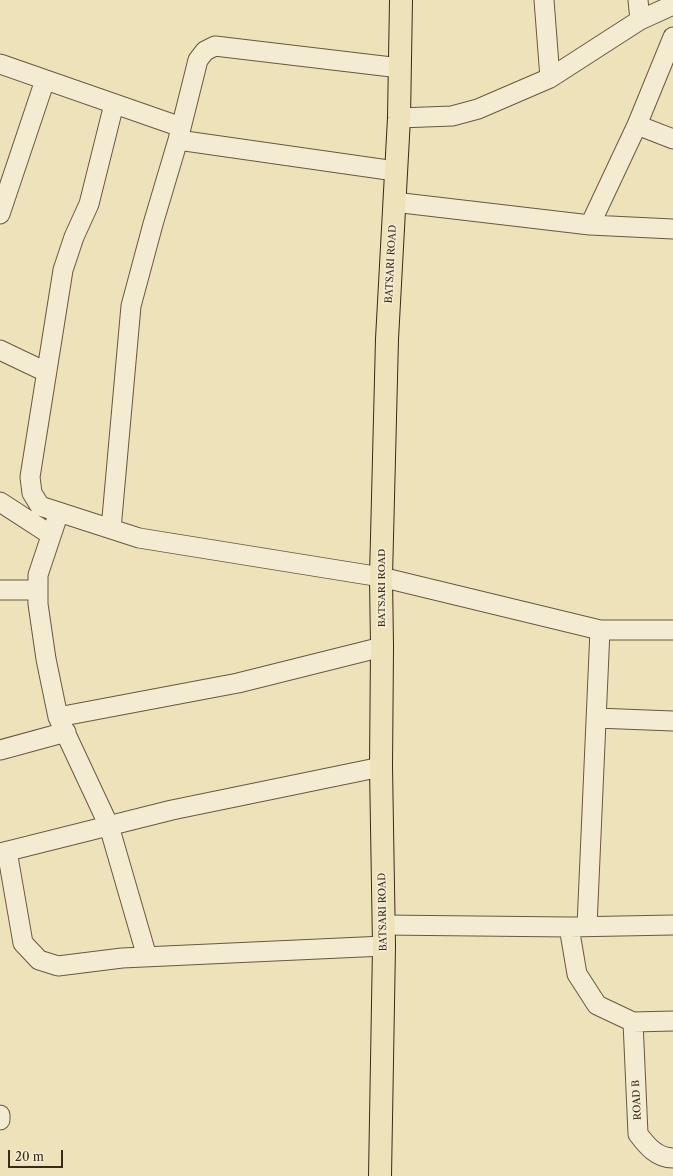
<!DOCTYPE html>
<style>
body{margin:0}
#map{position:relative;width:673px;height:1176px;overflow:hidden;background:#ede2ba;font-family:"Libre Caslon Text",serif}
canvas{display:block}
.scale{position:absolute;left:8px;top:1150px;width:55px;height:18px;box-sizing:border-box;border:2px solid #3b2b16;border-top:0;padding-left:5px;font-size:12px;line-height:14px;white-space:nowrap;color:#3b2b16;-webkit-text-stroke:3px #f3ecd2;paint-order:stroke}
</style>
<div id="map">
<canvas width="673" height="1176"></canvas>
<div class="scale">20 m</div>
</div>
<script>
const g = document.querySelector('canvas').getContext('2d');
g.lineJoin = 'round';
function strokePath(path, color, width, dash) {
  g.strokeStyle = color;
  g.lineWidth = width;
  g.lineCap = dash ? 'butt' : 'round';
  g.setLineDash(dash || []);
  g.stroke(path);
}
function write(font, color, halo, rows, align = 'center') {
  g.font = font + ' "Libre Caslon Text",serif';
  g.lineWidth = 3.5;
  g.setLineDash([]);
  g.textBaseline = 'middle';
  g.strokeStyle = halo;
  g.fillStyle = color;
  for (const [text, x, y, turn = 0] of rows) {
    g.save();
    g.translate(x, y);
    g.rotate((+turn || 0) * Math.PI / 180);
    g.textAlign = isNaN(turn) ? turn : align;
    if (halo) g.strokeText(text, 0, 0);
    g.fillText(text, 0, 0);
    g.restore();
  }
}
const street = new Path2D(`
 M544,0L550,78
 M638,0L640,20
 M0,64L181,127
 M114,104L89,204L74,237L63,270L30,477L32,493L40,506L139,538L381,577L600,630H673
 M399,118L452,116L478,109L550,78L640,20L673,5
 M637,125L673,139
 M178,140L395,171
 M394,202L590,225L673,229
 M0,214L45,80
 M590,225L637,125L673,37
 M0,350L46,372
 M0,502L51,535
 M59,512L38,575V604L46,659L58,717L109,826L147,957
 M111,529L131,306L153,224L178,140L198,60L205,51L215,46L400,68
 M0,590H38
 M58,717L238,683L382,647
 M596,718L673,721
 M0,750L66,732
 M7,851L23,943L39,960L58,966L122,958L384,946
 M0,853L172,810L381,767
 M383,925L569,927L673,925
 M587,926L600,630
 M569,927L577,974L597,1005L633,1022L673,1021
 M633,1022L638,1134C647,1146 657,1158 673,1158
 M0,1115V1120`);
const primary = new Path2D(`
 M380,1176L384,946L381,767L382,647L381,577L387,339L399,118L401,0`);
strokePath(street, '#68593f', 21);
strokePath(primary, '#3b2b16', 24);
strokePath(street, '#f3ecd2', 19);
strokePath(primary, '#ede2ba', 22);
write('10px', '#3b2b16', '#f3ecd2', [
 ["BATSARI ROAD",391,264,-87],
 ["BATSARI ROAD",382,588,-90],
 ["BATSARI ROAD",383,912,-91],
 ["ROAD B",637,1100,-93]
]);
</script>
